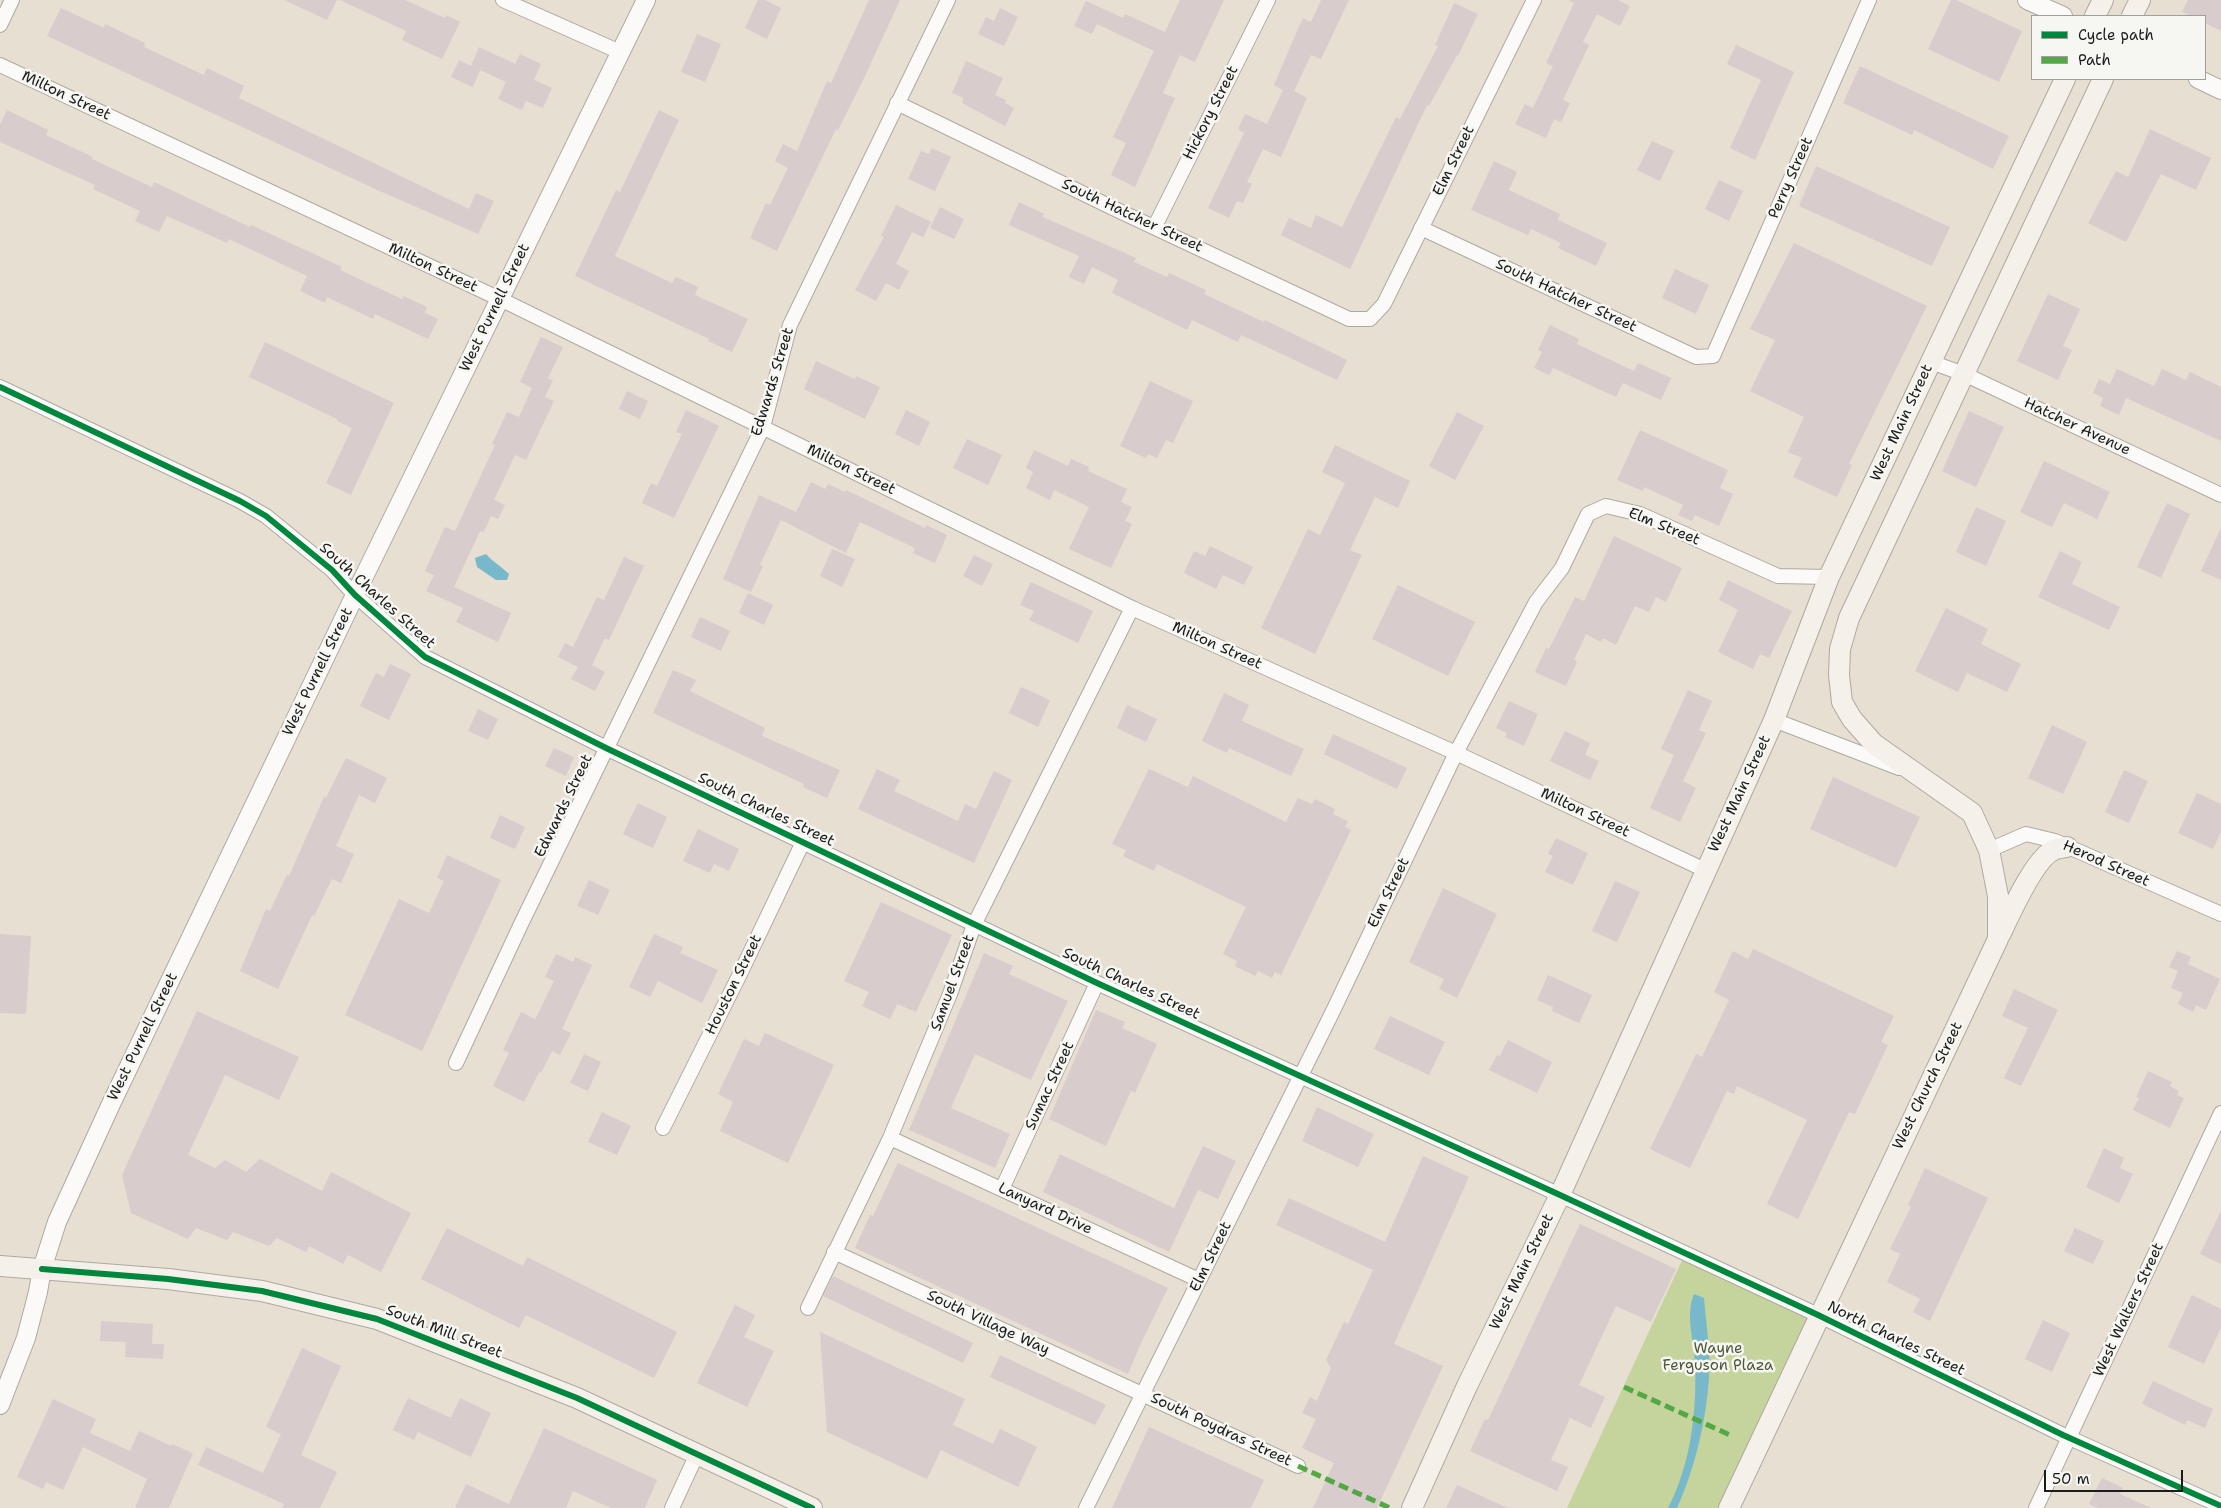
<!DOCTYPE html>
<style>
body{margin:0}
#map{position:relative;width:2221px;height:1508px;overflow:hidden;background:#e7dfd1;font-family:"Shantell Sans",sans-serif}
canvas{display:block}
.legend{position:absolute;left:2031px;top:15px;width:175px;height:65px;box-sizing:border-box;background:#f6f6f2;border:1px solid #9f9f9c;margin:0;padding:6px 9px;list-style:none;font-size:15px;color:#1c1c1c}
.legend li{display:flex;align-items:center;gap:10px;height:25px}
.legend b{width:25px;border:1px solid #9f9f9c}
.scale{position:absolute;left:2044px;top:1470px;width:139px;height:22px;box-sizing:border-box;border:2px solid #1c1c1c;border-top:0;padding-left:6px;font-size:15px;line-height:18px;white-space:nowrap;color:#1c1c1c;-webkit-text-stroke:4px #f6f6f2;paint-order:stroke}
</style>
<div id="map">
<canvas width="2221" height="1508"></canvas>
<ul class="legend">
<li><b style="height:6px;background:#00873e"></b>Cycle path</li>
<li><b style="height:6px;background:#52a943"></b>Path</li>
</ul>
<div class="scale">50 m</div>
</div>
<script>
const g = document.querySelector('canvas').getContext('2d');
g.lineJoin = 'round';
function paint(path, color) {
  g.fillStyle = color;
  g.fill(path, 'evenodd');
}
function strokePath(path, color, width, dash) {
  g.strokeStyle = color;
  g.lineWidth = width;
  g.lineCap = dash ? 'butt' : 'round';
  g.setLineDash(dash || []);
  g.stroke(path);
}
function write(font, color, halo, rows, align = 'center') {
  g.font = font + ' "Shantell Sans",sans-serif';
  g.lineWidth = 5;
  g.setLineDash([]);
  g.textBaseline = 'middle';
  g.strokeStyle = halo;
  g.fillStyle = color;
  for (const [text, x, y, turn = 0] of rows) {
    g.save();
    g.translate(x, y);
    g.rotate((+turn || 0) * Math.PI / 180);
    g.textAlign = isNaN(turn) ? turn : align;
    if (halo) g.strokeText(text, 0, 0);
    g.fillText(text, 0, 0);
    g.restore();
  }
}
paint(new Path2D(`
 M1685,1254L1818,1315L1728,1508H1567Z`), '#c5d39c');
paint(new Path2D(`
 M486,554C493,562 501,566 509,574L507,580H496L477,567L475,558Z
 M1694,1294L1704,1298C1706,1325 1711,1351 1709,1378C1706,1422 1695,1468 1677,1508H1668C1691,1464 1697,1411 1695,1362C1694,1339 1685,1316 1694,1294Z`), '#78b8cb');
paint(new Path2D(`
 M284,0H337L327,20Z
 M340,0H405L445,18L446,15L460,22L442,59L402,40L406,31Z
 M758,0H765L781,8L767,39L745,28Z
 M869,0H900L866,74L838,130L836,129L777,251L750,238L766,203L770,205L788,168L775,161L783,144L797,151L827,81L831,83Z
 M1180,0H1224L1195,62L1180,55L1163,93L1175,98L1135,187L1111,175L1126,143L1113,137L1154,51L1097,24L1092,34L1074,26L1086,1L1123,18L1125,14L1165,32Z
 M1321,0H1349L1321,59L1311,55L1294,91L1307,98L1281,157L1263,149L1247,182L1252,184L1243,203L1237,201L1229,218L1208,208L1244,133L1238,129L1245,114L1267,124L1283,90L1274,85L1291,45L1303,18L1311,22Z
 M1568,0H1618L1630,6L1620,26L1597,14L1583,42L1589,45L1563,100L1570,103L1561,122L1554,119L1546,138L1515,124L1525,104L1533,108L1553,66L1546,63L1574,3Z
 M1951,0H1956L2022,31L1999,82L1928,49Z
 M2188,0H2221V31L2205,23V16H2191L2182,12Z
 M1454,3L1478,14L1458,56L1457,55L1429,106L1427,105L1350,269L1281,235L1289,218L1311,228L1316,215L1342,227L1396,117L1400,119L1438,46L1435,45Z
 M61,8L104,28L105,24L145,43L144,47L204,75L207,68L244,86L239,98L469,209L476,193L494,201L478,234L375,189L47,36Z
 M1000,8L1018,17L1004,46L978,34L986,17L994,21Z
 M697,34L721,44L705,82L681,72Z
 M1736,45L1794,72L1755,160L1730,148L1761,80L1727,64Z
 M479,47L515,64L520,54L541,64L534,80L552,88L543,108L526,101L522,110L498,99L506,82L480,70L473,87L451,77L459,60L471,66Z
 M966,61L1003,78L995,95L1006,100L1005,103L1014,108L1005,126L962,103L964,98L952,93Z
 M1860,66L2009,136L1993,169L1914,130L1912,135L1843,103Z
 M7,110L48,130L46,135L93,157L92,159L152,187L154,182L250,227L251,225L301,248L342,267L340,270L402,299L404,296L427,307L425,313L438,319L428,339L375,314L373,319L327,297L325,303L300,291L307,276L229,239L227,243L167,216L159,232L135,221L140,211L93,189L95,185L0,142V125Z
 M659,110L679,120L615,256L672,283L676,277L698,287L695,295L748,319L732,352L708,341L709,339L575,276L616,190L620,192Z
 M2150,129L2211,158L2196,190L2161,174L2126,242L2088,223L2116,171L2128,177Z
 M1652,141L1674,151L1660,181L1637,170Z
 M932,148L951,157L935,191L908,179L921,151L929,154Z
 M1494,161L1517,172L1509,190L1560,214L1558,220L1607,243L1596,266L1558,248L1561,243L1531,229L1528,235L1471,210Z
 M1816,166L1950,227L1932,266L1799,206Z
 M1719,180L1743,191L1729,221L1705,209Z
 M1019,202L1044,214L1043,217L1136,258L1134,262L1167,277L1169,273L1206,290L1204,294L1264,322L1265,320L1347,360L1337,380L1241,335L1238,342L1192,320L1187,330L1112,293L1118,280L1092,267L1084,284L1069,277L1079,256L1009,225Z
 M896,205L931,222L923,237L912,232L896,264L909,271L899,290L886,283L876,301L855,290L884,237L881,236Z
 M940,207L964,219L954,239L930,228Z
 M1794,243L1927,306L1849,464L1852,465L1837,497L1793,477L1802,458L1788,452L1804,417L1750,391L1775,340L1750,329Z
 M1675,269L1709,285L1696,314L1662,298Z
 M2048,294L2080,309L2063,346L2072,350L2058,380L2017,361Z
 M1550,325L1579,339L1577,344L1634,371L1638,363L1671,378L1661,400L1623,383L1616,397L1553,368L1549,375L1534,368L1542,352L1538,350Z
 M541,337L563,347L548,378L553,380L545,397L554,401L526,460L515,455L494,500L505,505L498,519L491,516L484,532L480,531L454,587L511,613L498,642L456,622L463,608L426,591L434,575L425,571L445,527L455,531L495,445L492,444L507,412L519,417L532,388L520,382Z
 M265,342L394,403L351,495L326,483L352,428L337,421V419L249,377Z
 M816,361L855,379L856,376L880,387L865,419L804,389Z
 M2117,369L2154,386L2162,369L2186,380L2190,372L2221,387V441L2126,398L2119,415L2100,406L2103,398L2093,393L2099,379L2110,384Z
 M1150,381L1193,401L1173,443L1166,440L1157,458L1148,454L1146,458L1120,446Z
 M627,391L648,401L640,419L619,409Z
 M686,410L719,426L674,518L642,503L651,483L657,486L682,434L676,432Z
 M906,410L930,422L919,446L895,434Z
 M1969,411L2004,427L1976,487L1942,471Z
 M1457,412L1484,426L1455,480L1429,466Z
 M1640,430L1728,470L1720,488L1733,494L1719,526L1695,515L1692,521L1678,515L1683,505L1644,487L1643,491L1617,480Z
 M967,439L1002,455L988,485L953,468Z
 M1335,445L1410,481L1398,508L1375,497L1350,550L1362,555L1315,654L1261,628L1308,529L1320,535L1345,483L1322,472Z
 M1034,450L1068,466L1071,459L1089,467L1088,471L1127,489L1121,502L1132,507L1125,521L1132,524L1111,568L1069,549L1089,507L1054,490L1050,500L1026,488L1033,472L1026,468Z
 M2044,461L2110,492L2097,519L2064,503L2052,527L2020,512Z
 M811,482L825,489L828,484L845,492L846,490L925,528L926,525L947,535L935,563L913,553L915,548L860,522L846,553L781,520L760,565L763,566L751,592L723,579L759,495L796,512Z
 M2167,503L2190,514L2161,578L2137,567Z
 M1976,507L2006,521L1986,566L1956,552Z
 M2221,528V580L2201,571Z
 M1614,536L1682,568L1666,602L1656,597L1649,612L1635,606L1616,645L1603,638L1601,642L1586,634L1574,660L1577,662L1566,686L1535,672L1546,648L1549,649L1575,597L1584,601Z
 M1210,546L1253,567L1244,585L1223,575L1216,589L1184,573L1194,551L1205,556Z
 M832,549L855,559L842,587L820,576Z
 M2060,551L2082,562L2072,584L2120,607L2109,630L2038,597Z
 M974,555L993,564L982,586L963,576Z
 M624,557L644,566L609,640L605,638L592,665L605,672L595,691L571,679L578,667L558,657L565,643L573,647L597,597L604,600Z
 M1728,580L1792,611L1769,658L1760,654L1753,669L1718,652L1738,610L1719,600Z
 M1031,582L1093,611L1078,643L1029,620L1034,611L1020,605Z
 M1398,585L1475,622L1448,676L1372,639Z
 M748,593L773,605L764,625L739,613Z
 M1946,608L1988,629L1981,644L2021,664L2007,692L1967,673L1958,692L1915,671Z
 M700,617L730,631L721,651L691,637Z
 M390,664L411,674L389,720L360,706L376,673L384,677Z
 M673,670L696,680L690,691L765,728L762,736L840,770L827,798L803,787L804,784L653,713Z
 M1021,687L1050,700L1038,727L1009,713Z
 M1688,690L1712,701L1699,730L1706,733L1683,781L1696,788L1680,822L1650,808L1674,755L1661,749Z
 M1224,693L1249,705L1242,721L1304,749L1291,776L1229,748L1227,753L1202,741Z
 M1509,701L1538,714L1524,746L1505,737L1507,733L1496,728Z
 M1127,705L1157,719L1146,742L1117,728Z
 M478,709L498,719L488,740L468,731Z
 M2052,725L2087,742L2063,794L2028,778Z
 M1565,731L1590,743L1585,755L1599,761L1590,780L1550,761Z
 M1333,734L1407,768L1397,789L1324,754Z
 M554,748L574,757L566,776L545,766Z
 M346,758L387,778L375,803L359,795L336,846L354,854L341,883L332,879L314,916L312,915L278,989L240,971L266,909L270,911L287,875L289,876L324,797L326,798Z
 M877,769L900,780L894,791L958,821L965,804L976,809L994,771L1012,780L974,863L858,809Z
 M1149,769L1188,787L1193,776L1286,822L1298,798L1312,804L1315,799L1335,809L1333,814L1348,821L1345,827L1351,830L1281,975L1275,972L1272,978L1258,971L1255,976L1235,966L1237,961L1223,954L1246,907L1157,864L1154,871L1123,856L1126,850L1112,844Z
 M2124,770L2148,781L2129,823L2105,812Z
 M1833,777L1920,817L1896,868L1810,829Z
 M2197,793L2221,804V832L2213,849L2178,833Z
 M638,803L667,817L653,848L623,834Z
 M500,815L525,827L515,849L490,838Z
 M698,829L739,849L729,871L714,864L710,873L683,861Z
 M1556,838L1588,853L1573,885L1545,872L1553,856L1548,854Z
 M447,855L501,880L422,1051L345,1015L399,899L429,913L444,881L437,878Z
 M589,880L610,890L598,915L577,906Z
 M1615,881L1640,892L1617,942L1592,931Z
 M1443,888L1497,914L1457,998L1439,989L1444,979L1409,962Z
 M881,902L952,935L916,1012L897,1004L890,1019L862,1006L869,992L844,981Z
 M0,934L31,936L26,1014L0,1013Z
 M654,934L683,947L680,953L718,970L702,1003L658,981L650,997L629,987Z
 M1753,949L1894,1016L1881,1042L1888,1045L1855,1114L1849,1112L1798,1219L1767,1204L1807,1120L1737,1086L1734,1094L1727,1091L1690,1168L1650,1149L1696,1054L1702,1057L1729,1000L1714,992L1733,951L1748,959Z
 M2177,951L2191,957L2188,964L2220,979L2206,1010L2196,1005L2193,1012L2178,1004L2183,993L2171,988L2178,971L2169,967Z
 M984,953L1013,966L1009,974L1068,1001L1031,1080L975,1054L951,1108L1010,1134L995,1168L909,1130Z
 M556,954L573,962L575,957L592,965L562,1029L571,1033L560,1055L552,1051L541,1073L539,1072L524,1102L493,1086L509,1053L503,1050L521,1012L535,1019L537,1016L554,981L545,977Z
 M1548,975L1592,995L1579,1023L1552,1011L1553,1007L1537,1000Z
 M2014,989L2058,1010L2021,1086L2004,1078L2028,1028L2002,1016Z
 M1096,1010L1125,1022L1122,1028L1157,1044L1135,1093L1131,1091L1106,1146L1049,1119Z
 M197,1011L299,1057L279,1100L225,1075L188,1155L215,1168L225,1160L246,1172L260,1159L322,1191L331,1172L411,1213L381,1272L348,1255L343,1264L309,1246L306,1252L277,1238L269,1246L233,1232L227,1240L196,1228L188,1239L131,1213L122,1175Z
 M1390,1016L1445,1042L1429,1075L1374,1049Z
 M765,1033L834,1065L788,1163L720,1131L733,1102L718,1094L744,1039L759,1046Z
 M1508,1040L1552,1062L1537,1093L1489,1070L1497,1055L1500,1056Z
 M584,1054L601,1062L588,1091L570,1083Z
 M2148,1071L2172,1082L2170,1086L2179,1091L2177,1095L2184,1098L2170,1128L2133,1110L2139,1098L2136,1097Z
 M1317,1107L1374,1134L1358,1167L1302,1141Z
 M602,1112L631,1126L617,1155L588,1142Z
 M1203,1146L1236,1161L1218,1199L1198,1190L1169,1252L1043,1192L1060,1154L1174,1208Z
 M2104,1148L2124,1158L2120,1168L2133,1174L2119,1203L2086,1187Z
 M1423,1156L1469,1177L1394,1344L1443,1366L1377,1508H1313L1334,1463L1302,1448L1316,1419L1302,1413L1310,1397L1317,1401L1331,1368L1326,1360L1344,1322L1348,1324L1373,1270L1276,1225L1289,1198L1385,1242Z
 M898,1163L1168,1288L1142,1341L1128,1374L855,1248L870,1215L873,1216Z
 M1925,1168L1988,1198L1930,1321L1913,1312L1920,1299L1887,1282L1900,1254L1890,1249L1911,1207L1908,1205Z
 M2221,1211V1264L2200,1254Z
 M1580,1224L1676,1269L1651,1322L1616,1306L1579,1385L1605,1397L1591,1428L1570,1418L1551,1460L1568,1467L1557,1491L1470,1451L1485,1419L1488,1420Z
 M447,1228L523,1266L527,1257L677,1332L654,1378L526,1315L519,1328L421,1279Z
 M2075,1228L2104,1241L2093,1264L2064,1251Z
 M833,1276L973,1343L963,1363L823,1296Z
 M2192,1295L2221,1309V1328L2204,1364L2168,1347Z
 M735,1305L755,1315L744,1337L774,1351L747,1407L697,1383Z
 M2043,1320L2070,1333L2052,1372L2025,1359Z
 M101,1321L153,1324L152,1344H164L163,1359L125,1357L126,1342L100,1341Z
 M820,1332L965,1399L953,1425L993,1444L1000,1429L1037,1447L1018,1487L941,1450L927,1479L827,1432Z
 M302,1348L341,1366L301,1455L337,1472L320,1508H282L284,1504L198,1465L206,1447L263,1473L281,1434L266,1427Z
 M1000,1355L1106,1405L1095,1425L990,1377Z
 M2153,1381L2213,1409L2205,1428L2187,1420L2185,1425L2142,1404Z
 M408,1398L451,1418L460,1398L491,1413L471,1457L418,1432L414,1440L393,1430Z
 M53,1399L96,1419L90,1433L130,1451L139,1431L171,1446L172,1444L193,1453L169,1508H135L147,1479L83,1447L63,1490L46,1482L43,1489L17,1477Z
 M1149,1427L1264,1480L1251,1508H1112Z
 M544,1428L657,1480L645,1508H611L573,1491L566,1508H455L466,1484L509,1504Z
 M2102,1478L2123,1488L2120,1494L2151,1508H2097L2089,1504Z
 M1457,1485L1508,1508H1446Z`), '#d9cccd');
const minor = new Path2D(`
 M503,0L620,52
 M0,25L12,0
 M0,65L500,299L1132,608L1456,753L1705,870
 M897,103L1115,209L1349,319H1370L1384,304L1534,0
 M1155,226L1268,0
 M1421,228L1696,357L1713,356L1869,0
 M1931,362L1964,374L2221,495
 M0,387L240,501L266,516L332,570L355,595L425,657L606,748L1097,983L1560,1195L1818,1315L2063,1435L2221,1506
 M1774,720L1899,768
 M1989,850L2026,834L2055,841L2221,914
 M456,1063L522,922L763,427L790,325L948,0
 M663,1128L739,976L803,842
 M890,1138L1199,1280
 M1002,1189L1097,983
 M834,1252L1298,1466
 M808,1308L890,1138L950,994L974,925L1132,608
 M672,1508L697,1454
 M1086,1508L1333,1011L1456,753L1536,602L1562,568L1588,514L1606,506L1640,514L1778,576L1829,577
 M2036,1508L2221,1113`);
const tertiary = new Path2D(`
 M2027,0L2063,16
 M2198,79L2221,90
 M0,1405L26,1338L38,1292L42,1269L57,1222L111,1104L355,595L646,0`);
const secondary = new Path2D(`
 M2095,16L2103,0
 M2132,16L2140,0
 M2000,935C2009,916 2034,860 2052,851C2056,848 2062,848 2067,847
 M0,1266L168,1279L262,1291L377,1319L577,1398L812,1508
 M1412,1508L1467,1386L1560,1195L1774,720L1829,577L2065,79
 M1729,1508L1998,939V896L1989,850L1972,813L1874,744L1852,719L1842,702L1839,675L1840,649L1849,618L2103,79`);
strokePath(minor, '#aea9a0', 16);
strokePath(tertiary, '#aea9a0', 20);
strokePath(secondary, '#aea9a0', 22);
strokePath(minor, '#fbfaf8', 14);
strokePath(tertiary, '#fbfaf8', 18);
strokePath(secondary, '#f5f1ea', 20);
strokePath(new Path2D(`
 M1624,1387L1730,1435
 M1298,1466L1390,1508`), '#52a943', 5, [10, 5]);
strokePath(new Path2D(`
 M0,387L240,501L266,516L332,570L355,595L425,657L606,748L1097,983L1560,1195L1818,1315L2063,1435L2221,1506
 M42,1269L168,1279L262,1291L377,1319L577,1398L812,1508`), '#00873e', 6);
write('15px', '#1c1c1c', '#f6f6f2', [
 ["Milton Street",66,96,25],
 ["Hickory Street",1211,113,-63],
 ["Elm Street",1454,161,-64],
 ["Perry Street",1791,178,-66],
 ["South Hatcher Street",1132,216,25],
 ["Milton Street",433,268,25],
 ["South Hatcher Street",1566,296,25],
 ["West Purnell Street",495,308,-64],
 ["Edwards Street",773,382,-73],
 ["West Main Street",1902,423,-65],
 ["Hatcher Avenue",2077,427,25],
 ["Milton Street",851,470,26],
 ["Elm Street",1664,527,22],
 ["South Charles Street",377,596,42],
 ["Milton Street",1217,646,24],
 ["West Purnell Street",318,672,-64],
 ["West Main Street",1740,794,-65],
 ["Edwards Street",564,806,-64],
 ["South Charles Street",766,810,26],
 ["Milton Street",1585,813,25],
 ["Herod Street",2106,864,24],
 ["Elm Street",1389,893,-64],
 ["Samuel Street",953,983,-70],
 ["South Charles Street",1131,984,25],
 ["Houston Street",734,985,-64],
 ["West Purnell Street",143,1037,-64],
 ["Sumac Street",1050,1086,-65],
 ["West Church Street",1928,1086,-64],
 ["Lanyard Drive",1045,1209,25],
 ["Elm Street",1211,1257,-64],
 ["West Main Street",1522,1272,-64],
 ["West Walters Street",2129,1310,-65],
 ["South Village Way",988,1323,25],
 ["South Mill Street",444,1332,21],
 ["North Charles Street",1896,1339,26],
 ["South Poydras Street",1221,1430,25]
]);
write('15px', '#4e593a', '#f6f6f2', [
 ["Wayne",1718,1349],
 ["Ferguson Plaza",1718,1366]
]);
</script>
